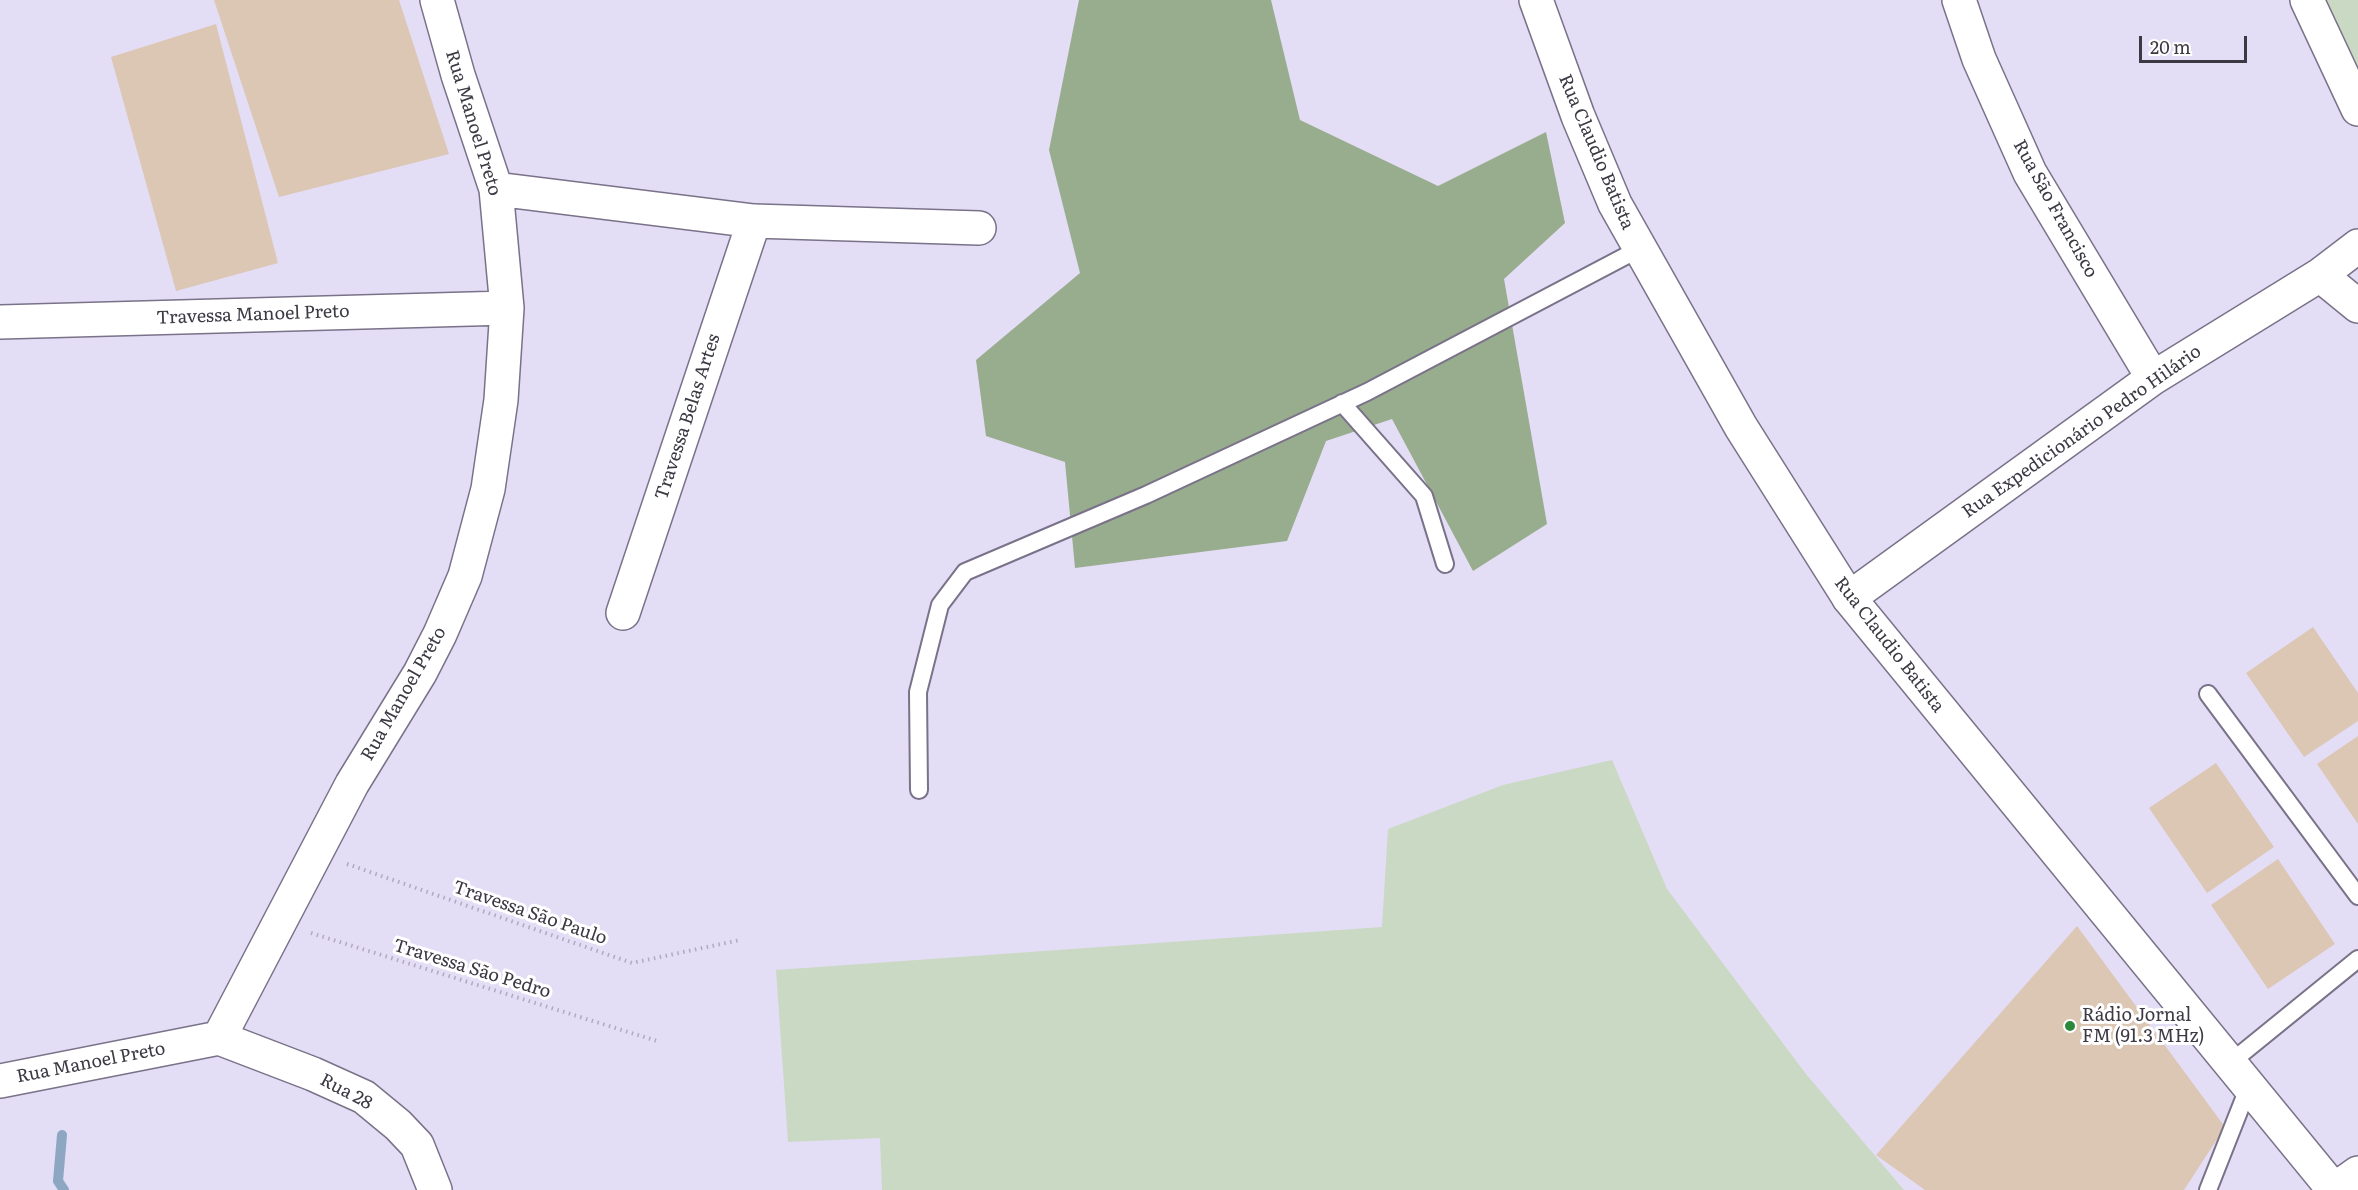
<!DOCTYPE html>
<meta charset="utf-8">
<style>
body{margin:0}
#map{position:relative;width:2358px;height:1190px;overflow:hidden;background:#e4ddf6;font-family:Literata,serif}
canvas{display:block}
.scale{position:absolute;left:2139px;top:36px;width:108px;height:27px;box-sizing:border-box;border:3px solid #3c3943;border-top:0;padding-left:8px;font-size:18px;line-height:21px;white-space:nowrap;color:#3c3943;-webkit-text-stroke:4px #fff;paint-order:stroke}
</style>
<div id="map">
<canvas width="2358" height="1190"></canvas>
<div class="scale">20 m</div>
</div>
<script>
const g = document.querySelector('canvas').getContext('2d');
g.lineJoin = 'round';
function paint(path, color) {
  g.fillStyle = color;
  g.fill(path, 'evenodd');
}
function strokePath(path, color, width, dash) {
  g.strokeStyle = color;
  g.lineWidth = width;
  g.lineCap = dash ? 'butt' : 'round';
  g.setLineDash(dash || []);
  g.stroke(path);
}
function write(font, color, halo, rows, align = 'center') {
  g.font = font + ' Literata,serif';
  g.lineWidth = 6;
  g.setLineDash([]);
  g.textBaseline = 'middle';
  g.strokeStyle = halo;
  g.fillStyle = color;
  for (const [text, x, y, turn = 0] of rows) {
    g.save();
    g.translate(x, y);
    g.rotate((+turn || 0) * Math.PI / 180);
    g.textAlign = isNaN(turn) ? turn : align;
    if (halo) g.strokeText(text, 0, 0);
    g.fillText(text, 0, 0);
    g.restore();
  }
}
paint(new Path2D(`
 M2322,0H2358V75Z
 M1612,760L1667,889L1806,1074L1904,1190H882L880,1138L788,1142L776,970L1382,927L1388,829L1503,785Z`), '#cad9c3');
paint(new Path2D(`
 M1079,0H1271L1300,120L1438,186L1546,132L1565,223L1504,279L1547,524L1473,571L1392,419L1326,441L1287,541L1075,568L1065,462L986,436L976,360L1080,273L1049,150Z`), '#98ac8e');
strokePath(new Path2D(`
 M62,1135L58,1181L64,1190`), '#8da7c2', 10);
paint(new Path2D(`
 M214,0H399L449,154L279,197Z
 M216,24L278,263L176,291L111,57Z
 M2313,627L2358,693V721L2304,757L2246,673Z
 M2358,736V824L2317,764Z
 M2216,763L2274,847L2207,893L2149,808Z
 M2278,859L2335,944L2268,989L2211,905Z
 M2077,926L2225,1127L2184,1190H1925L1876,1155Z`), '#dbc7b4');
const service = new Path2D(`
 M1342,403L1424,496L1445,564
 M2208,694L2358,896
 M919,790L918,692L940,605L965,572L1146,495L1367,392L1639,249
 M2230,1063L2358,959
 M2208,1190L2249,1086`);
const minor = new Path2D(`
 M1959,0L1979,59L2030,173L2153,378
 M2307,0L2358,109
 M496,189L754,221L979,228
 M2320,275L2358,306
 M0,322L507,308
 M1849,598L2153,378L2320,275L2358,246
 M623,613L754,221
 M219,1038L313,1074L364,1097L398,1125L417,1145L435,1190
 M0,1081L219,1038L352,784L420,673L440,634L465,576L488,489L501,400L507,308L496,189L458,75L437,0`);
const tertiary = new Path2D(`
 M2334,1190L2358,1173`);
const secondary = new Path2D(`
 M1536,0L1578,116L1615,204L1741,427L1849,598L2334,1190`);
strokePath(service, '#797288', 20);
strokePath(minor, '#797288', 36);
strokePath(tertiary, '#797288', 36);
strokePath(secondary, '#797288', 36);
strokePath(new Path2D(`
 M347,864L632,963L740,940
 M311,933L657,1041`), '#b0aabe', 4, [1.5, 4.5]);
strokePath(service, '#fff', 16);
strokePath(minor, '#fff', 33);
strokePath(tertiary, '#fff', 33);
strokePath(secondary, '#fff', 33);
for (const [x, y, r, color] of [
 [2070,1026,6,"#2b883a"]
]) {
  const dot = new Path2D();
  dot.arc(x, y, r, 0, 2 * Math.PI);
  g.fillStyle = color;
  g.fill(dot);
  strokePath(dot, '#fff', 2);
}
write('18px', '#3c3943', '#fff', [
 ["Rua Manoel Preto",473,123,73],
 ["Rua Claudio Batista",1596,152,67],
 ["Rua São Francisco",2055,209,61],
 ["Travessa Manoel Preto",253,315,-2],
 ["Travessa Belas Artes",688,417,-72],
 ["Rua Expedicionário Pedro Hilário",2082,432,-35],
 ["Rua Claudio Batista",1889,645,52],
 ["Rua Manoel Preto",404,694,-60],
 ["Travessa São Paulo",530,913,19],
 ["Travessa São Pedro",472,969,17],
 ["Rua Manoel Preto",91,1063,-11],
 ["Rua 28",346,1092,28]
]);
write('18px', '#3c3943', '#fff', [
 ["Rádio Jornal",2082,1016],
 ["FM (91.3 MHz)",2082,1037]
], 'left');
</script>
